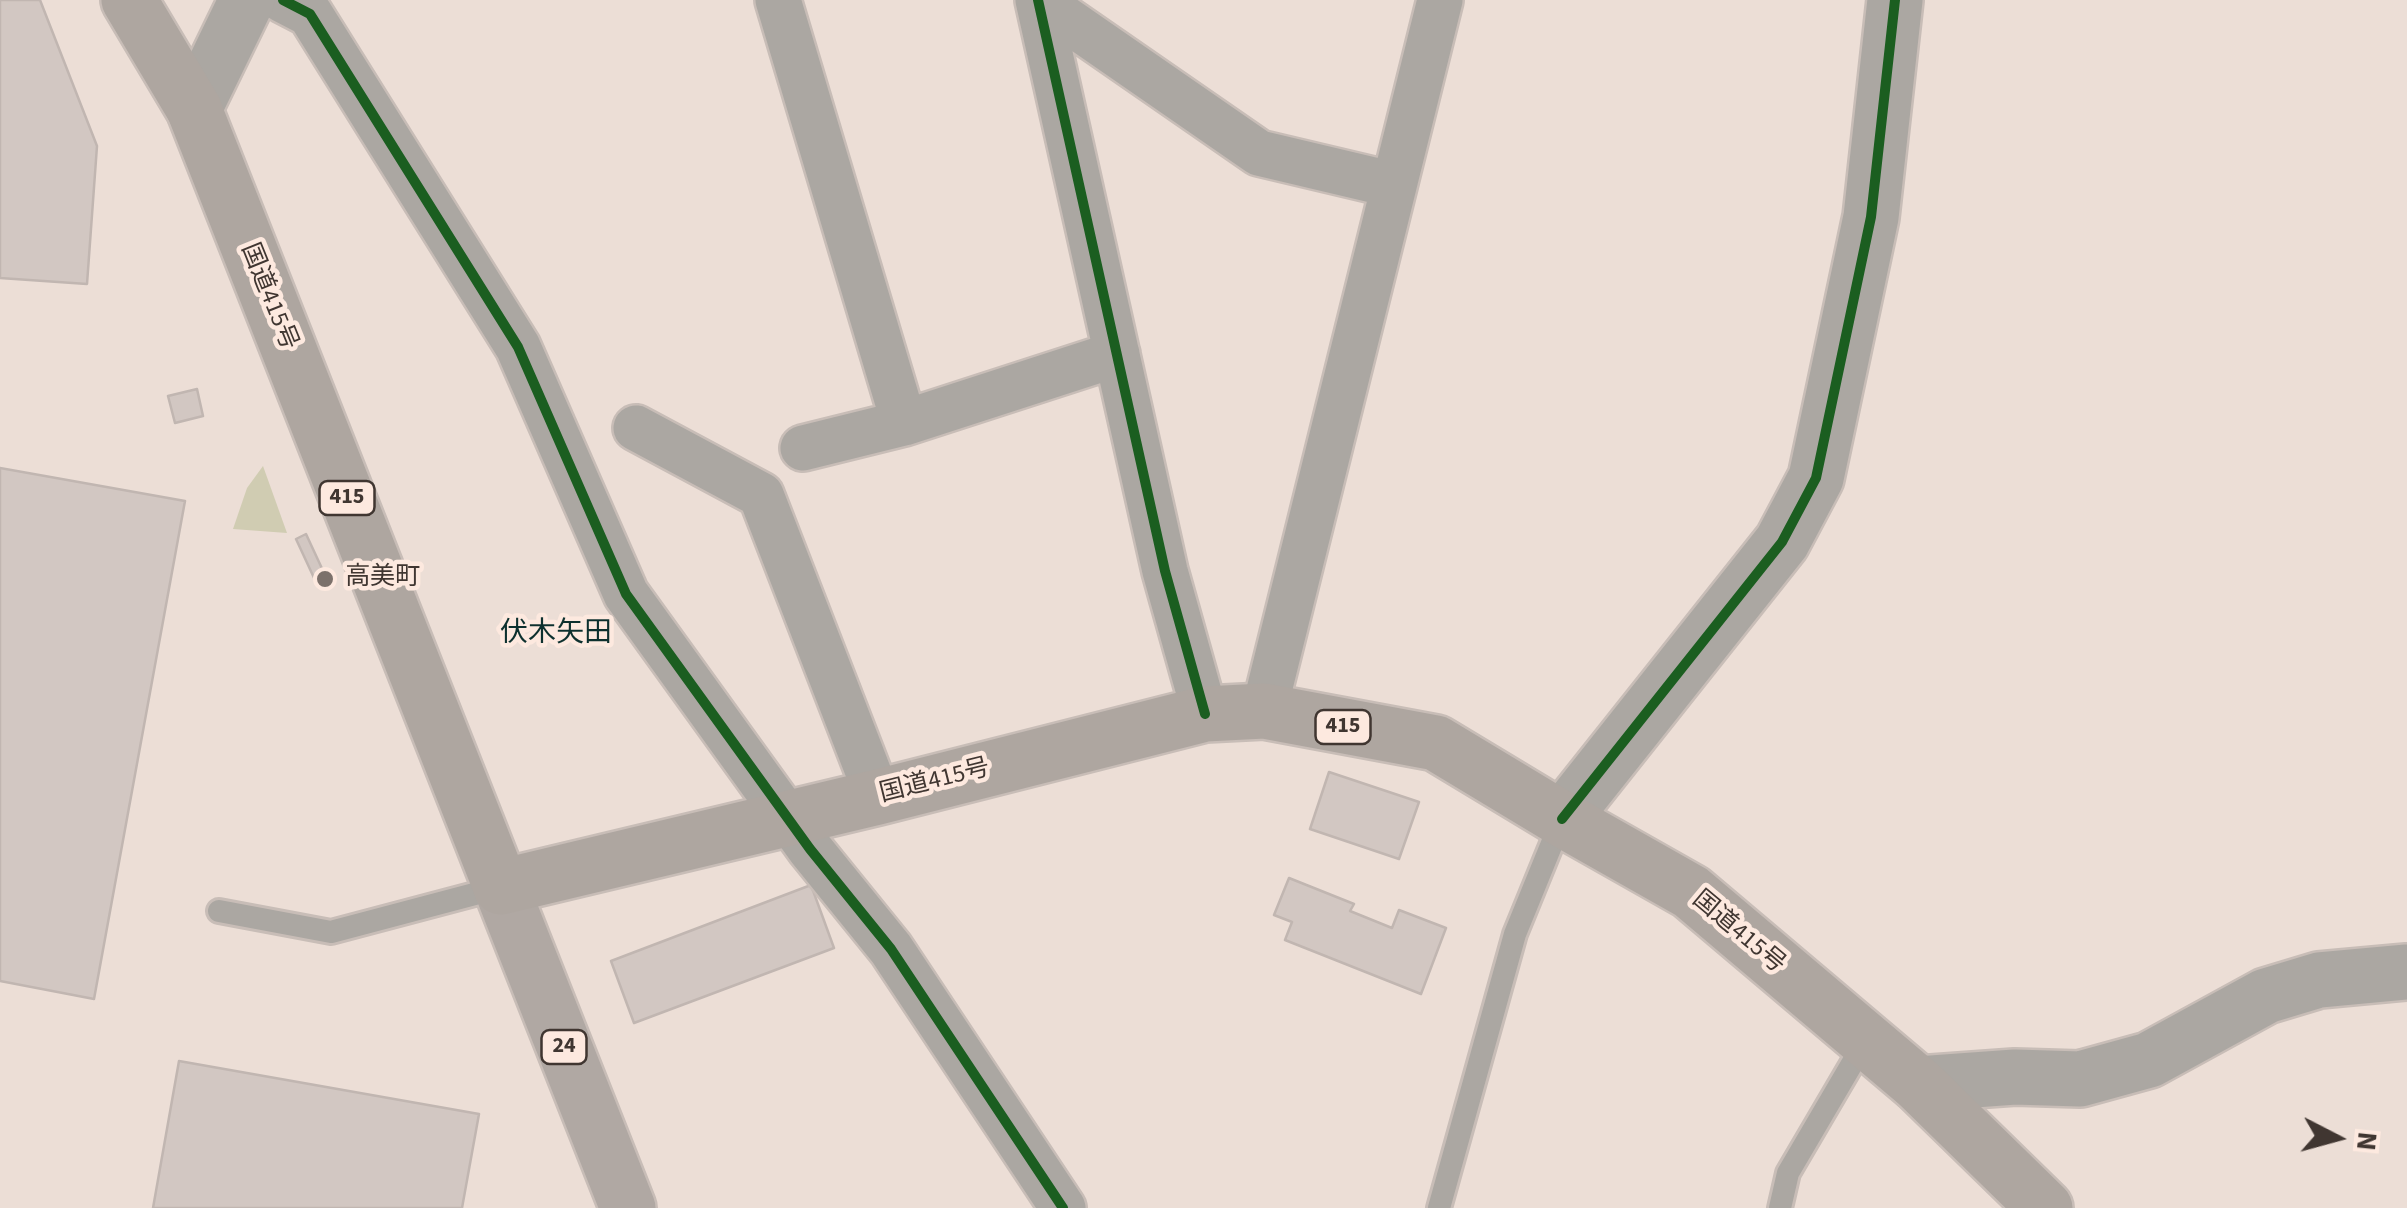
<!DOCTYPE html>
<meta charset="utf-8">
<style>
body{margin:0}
#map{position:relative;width:2407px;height:1208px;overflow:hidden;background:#ecded6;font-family:"Source Sans 3",sans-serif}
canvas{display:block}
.north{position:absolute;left:2287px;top:1088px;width:100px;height:100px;-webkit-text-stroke:8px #fde9df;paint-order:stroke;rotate:96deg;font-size:28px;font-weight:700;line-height:40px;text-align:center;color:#403631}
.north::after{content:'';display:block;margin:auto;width:35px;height:45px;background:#403631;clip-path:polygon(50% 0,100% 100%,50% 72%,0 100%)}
</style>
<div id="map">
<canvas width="2407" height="1208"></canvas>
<div class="north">N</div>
</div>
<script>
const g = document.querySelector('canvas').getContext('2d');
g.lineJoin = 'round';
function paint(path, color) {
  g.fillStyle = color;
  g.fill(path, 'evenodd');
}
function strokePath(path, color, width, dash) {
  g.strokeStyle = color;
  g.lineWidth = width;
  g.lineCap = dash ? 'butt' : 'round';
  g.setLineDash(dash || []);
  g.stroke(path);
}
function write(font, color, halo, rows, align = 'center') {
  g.font = font + ' "Source Sans 3","Noto Sans JP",sans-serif';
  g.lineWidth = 9;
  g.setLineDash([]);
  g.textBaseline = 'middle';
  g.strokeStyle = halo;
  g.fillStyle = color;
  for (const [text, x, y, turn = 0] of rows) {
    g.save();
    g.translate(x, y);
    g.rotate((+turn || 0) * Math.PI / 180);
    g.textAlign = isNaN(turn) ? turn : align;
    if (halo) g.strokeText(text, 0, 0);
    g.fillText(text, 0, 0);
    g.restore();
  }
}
paint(new Path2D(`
 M263,466L287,533L233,529L247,488Z`), '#d0ccb2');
const building = new Path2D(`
 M0,0H40L97,146L87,284L0,278Z
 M197,389L203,416L175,423L168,396Z
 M0,468L185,501L94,999L0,981Z
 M306,534L325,575L315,580L296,539Z
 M1329,772L1419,802L1399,859L1310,829Z
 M1289,878L1354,904L1350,911L1392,928L1399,910L1446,928L1421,994L1285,940L1292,922L1274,915Z
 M811,885L834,948L634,1023L611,961Z
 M179,1061L479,1114L462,1208H153Z`);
paint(building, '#d2c7c2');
strokePath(building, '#c1b6b1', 2.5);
const service = new Path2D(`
 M219,911L331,932L501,887
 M1439,1208L1515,934L1562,819
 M1780,1208L1788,1173L1866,1040`);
const minor = new Path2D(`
 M283,0L310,14L518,347L626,594L810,849L891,949L1063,1208
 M778,0L904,423
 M1038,0L1165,571L1205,714
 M1038,0L1259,153L1394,185
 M636,428L761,495L878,797
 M803,448L904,423L1117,354
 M1264,711L1440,0`);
const tertiary = new Path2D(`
 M194,109L247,0
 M1562,819L1782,542L1816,478L1871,217L1895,0
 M1918,1084L2015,1077L2080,1079L2149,1060L2266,996L2319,980L2407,972`);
const primary = new Path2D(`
 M501,887L628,1208`);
const trunk = new Path2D(`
 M129,0L194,109L501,887L878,797L1205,714L1264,711L1436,743L1562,819L1691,892L1918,1084L2045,1208`);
strokePath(service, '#c8bdb7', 28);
strokePath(minor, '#c8bdb7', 50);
strokePath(tertiary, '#c8bdb7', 60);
strokePath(primary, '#c8bdb7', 60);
strokePath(trunk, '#c8bdb7', 60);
strokePath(service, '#aba7a2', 22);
strokePath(minor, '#aba7a2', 45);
strokePath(tertiary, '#aba7a2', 55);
strokePath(primary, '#b0a8a3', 55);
strokePath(trunk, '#aea6a0', 55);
strokePath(new Path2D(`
 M283,0L310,14L518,347L626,594L810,849L891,949L1063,1208
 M1038,0L1165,571L1205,714
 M1562,819L1782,542L1816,478L1871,217L1895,0`), '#1b5e20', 10);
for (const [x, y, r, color] of [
 [325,579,10,"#7c716b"]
]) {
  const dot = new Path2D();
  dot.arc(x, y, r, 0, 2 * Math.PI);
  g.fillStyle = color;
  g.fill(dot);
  strokePath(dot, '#fde9df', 4);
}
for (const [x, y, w] of [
 [347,498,55],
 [1343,727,55],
 [564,1047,45]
]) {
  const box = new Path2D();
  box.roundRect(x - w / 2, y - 17, w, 34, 8);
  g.fillStyle = '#fde9df';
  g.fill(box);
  strokePath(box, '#403631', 2.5);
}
write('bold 22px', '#403631', null, [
 ["415",347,498],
 ["415",1343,727],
 ["24",564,1047]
]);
write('25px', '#403631', '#fde9df', [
 ["国道415号",268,297,68],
 ["国道415号",935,782,-14],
 ["国道415号",1738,933,40]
]);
write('25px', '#403631', '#fde9df', [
 ["高美町",345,579]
], 'left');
write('28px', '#0d302e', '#fde9df', [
 ["伏木矢田",556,635]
]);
</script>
